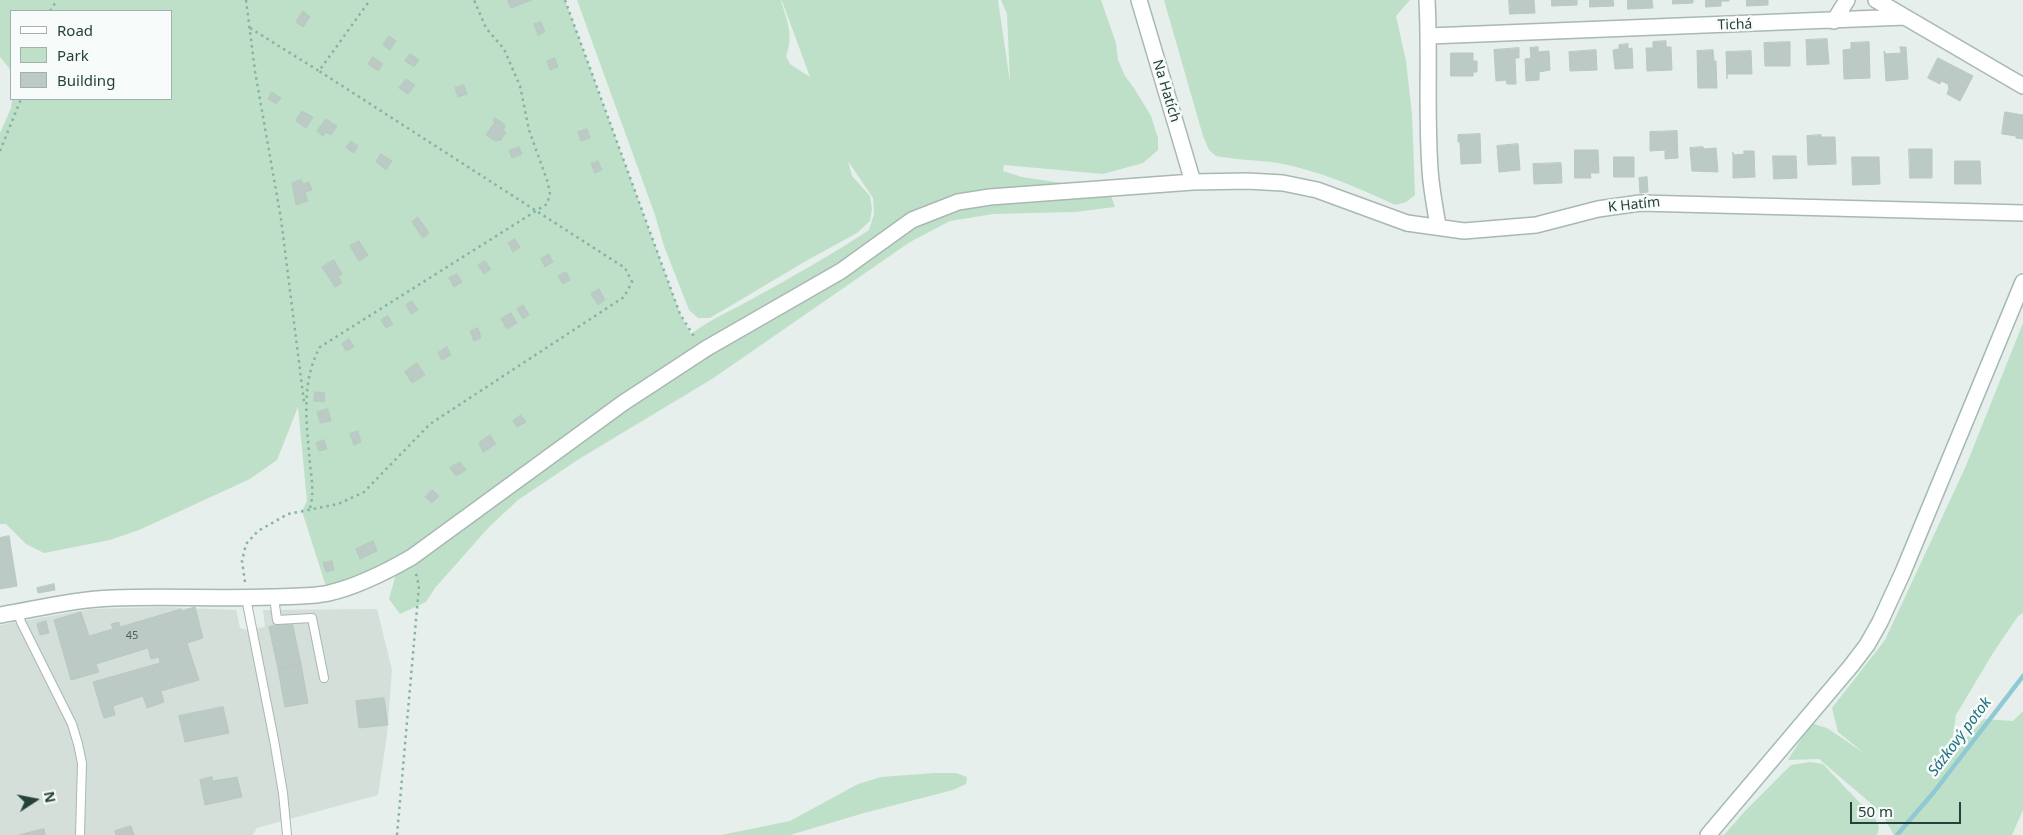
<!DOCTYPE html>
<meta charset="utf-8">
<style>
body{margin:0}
#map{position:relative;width:2023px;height:835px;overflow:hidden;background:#e6efeb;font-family:"Noto Sans",sans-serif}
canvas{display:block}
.legend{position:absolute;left:10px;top:10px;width:162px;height:90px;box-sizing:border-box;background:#f7fbf9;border:1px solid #a3b1ad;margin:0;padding:6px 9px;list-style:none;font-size:15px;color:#24423a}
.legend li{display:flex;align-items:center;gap:10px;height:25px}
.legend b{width:25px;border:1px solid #a3b1ad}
.north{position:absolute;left:10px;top:775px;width:50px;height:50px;-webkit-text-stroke:4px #f7fbf9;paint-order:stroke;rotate:79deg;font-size:14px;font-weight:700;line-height:20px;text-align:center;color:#24423a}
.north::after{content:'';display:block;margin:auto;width:18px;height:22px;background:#24423a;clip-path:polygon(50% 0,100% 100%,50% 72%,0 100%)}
.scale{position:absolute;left:1850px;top:802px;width:111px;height:22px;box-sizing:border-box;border:2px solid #24423a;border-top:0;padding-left:6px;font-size:15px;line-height:18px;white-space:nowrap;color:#24423a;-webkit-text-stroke:4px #f7fbf9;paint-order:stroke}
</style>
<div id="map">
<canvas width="2023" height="835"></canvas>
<ul class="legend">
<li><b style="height:6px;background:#fff"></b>Road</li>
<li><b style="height:14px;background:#bfe0c8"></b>Park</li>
<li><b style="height:14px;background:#bbcac4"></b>Building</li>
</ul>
<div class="north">N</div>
<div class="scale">50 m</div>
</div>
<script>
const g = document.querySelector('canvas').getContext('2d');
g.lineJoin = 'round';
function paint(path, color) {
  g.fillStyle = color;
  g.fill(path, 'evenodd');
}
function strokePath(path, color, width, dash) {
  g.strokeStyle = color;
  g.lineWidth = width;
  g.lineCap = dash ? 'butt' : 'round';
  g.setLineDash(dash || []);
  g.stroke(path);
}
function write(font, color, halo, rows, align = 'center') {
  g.font = font + ' "Noto Sans",sans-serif';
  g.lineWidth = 5;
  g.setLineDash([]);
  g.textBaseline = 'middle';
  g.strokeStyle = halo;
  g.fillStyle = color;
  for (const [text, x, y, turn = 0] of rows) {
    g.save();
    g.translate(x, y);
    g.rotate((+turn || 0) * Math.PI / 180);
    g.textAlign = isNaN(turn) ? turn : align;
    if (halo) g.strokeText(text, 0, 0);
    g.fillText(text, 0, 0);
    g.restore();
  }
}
paint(new Path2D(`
 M165,607L236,610L240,628L246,630L265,627L263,610L377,609L392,670L387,735L378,795L257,828L253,835H0V625L90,609Z`), '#d4dfda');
paint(new Path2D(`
 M0,0H565L680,314L691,334C710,319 731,311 752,299C792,277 831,255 869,230L874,214L873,198L848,161L852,176L870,196L872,209L870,221L857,233L806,261L710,318H698L689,310L664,246L655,215L577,0H998L1010,82L1007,14L1001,0H1101L1116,43L1118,60L1125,76L1134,88L1151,116L1158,138V150L1143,163L1103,174L1004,165L1003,171L1022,177L1109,190L1115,207L1075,212L993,214L950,221L910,242L712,379L579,459L518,500L489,527L435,588L426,602L400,614L389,599L398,566L328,593L302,511L307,501L298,407L277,460L250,479L139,530L110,540L44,553L26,544L6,524H0V133L11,108L12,99H171V11H11V74L9,68L0,57ZM781,1H782L810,77L790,64L786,56C794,36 787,20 781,1Z
 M1164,0H1410L1396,16L1406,61L1412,114L1415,195L1406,202L1395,205C1357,187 1320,171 1278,163C1258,160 1237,160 1216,156L1209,150L1203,136Z
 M2023,323V613L2018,616L1993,653L1956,715L1950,754L1948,757L1984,719L2013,721L2023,711V810L2012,835H1894L1881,812L1819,759L1788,760L1811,723L1827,728L1864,753L1838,732L1832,708L1885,640L1965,468Z
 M1810,762L1823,764L1876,820L1879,828L1877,835H1724L1745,811L1791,765Z
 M935,773H956L967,777L966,784L953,790L864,813L790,835H721L790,821L858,784L881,777Z`), '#bfe0c8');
strokePath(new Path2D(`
 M1897,835L1934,792L2023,676`), '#8ec9d4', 4.5);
const building = new Path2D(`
 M508,0H532L511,8Z
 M1509,0H1534L1535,13L1510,14Z
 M1552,0H1577V5L1552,6Z
 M1590,0H1613L1614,6L1590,7Z
 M1628,0H1652L1653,8L1628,9Z
 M1673,0H1693V3L1673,4Z
 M1706,0H1729V1H1721V6L1706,7Z
 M1747,0H1768V5L1747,6Z
 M303,11L310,17L303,27L296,22Z
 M541,22L545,32L538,35L534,24Z
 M389,36L396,41L390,50L383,45Z
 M1827,39L1829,64L1807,65L1806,40Z
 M1666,41V47H1671L1672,70L1647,71L1646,48H1653V42Z
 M1790,42V66H1765L1764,43Z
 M1869,42L1870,78L1844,79L1843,50L1851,49V43Z
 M1628,44V49L1632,48L1633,68L1615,69L1613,50L1619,49V45Z
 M1538,47V52L1549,51L1550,70L1539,72V80L1526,81L1525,59L1531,58L1530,48Z
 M1900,47H1906L1908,79L1886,81L1884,51L1886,54L1901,53Z
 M1519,48V58H1515L1516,84H1507L1506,80L1496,81L1494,50Z
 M1596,50L1597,70L1570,71L1569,52Z
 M1713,50L1714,61H1716L1717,88H1698L1697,51Z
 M1751,51L1752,74H1727V79L1726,52Z
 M1451,53H1473V61H1477V72H1473V76H1451Z
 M410,54L419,60L414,67L405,61Z
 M373,57L383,64L378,71L368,64Z
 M555,58L558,67L550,70L547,61Z
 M1938,58L1973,76L1960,101L1947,94L1949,89L1948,84L1941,81L1940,84L1928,78Z
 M406,79L415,85L408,94L399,88Z
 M464,85L467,94L458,97L455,88Z
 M272,92L281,98L276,104L268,99Z
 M302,111L313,117L306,128L296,121Z
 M2005,112L2023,115V139L2016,138V136L2002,134Z
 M495,118L504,124L505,127L503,130L506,132L501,140L495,141L486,135L495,122L493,120Z
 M326,119L337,126L331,135L326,132L323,136L317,131Z
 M587,129L590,138L581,141L578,132Z
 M1677,131L1678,158L1665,159V150L1650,151V132Z
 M1480,134L1481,163L1461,164L1460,142H1458V135Z
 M1821,135V137H1835L1836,164L1808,165L1807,136Z
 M351,141L358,146L354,153L346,148Z
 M1518,144L1520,170L1499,172L1497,146Z
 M519,147L522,154L512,158L509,151Z
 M1703,147L1704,149L1716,148L1718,172L1692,171L1690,148Z
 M1909,149H1932V178H1910Z
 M1575,150H1598L1599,173H1590L1591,178H1575Z
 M1744,151H1754L1755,177L1733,178V152V155L1744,154Z
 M381,154L392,161L386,170L376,162Z
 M1773,156H1796L1797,178L1774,179Z
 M1614,157H1634V177H1614Z
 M1852,157H1879L1880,184L1853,185Z
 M598,161L602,170L595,173L591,164Z
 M1955,161H1980L1981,184H1955Z
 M1561,163L1562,183L1534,184L1533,164Z
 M1647,177L1648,192L1640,193L1639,178Z
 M301,180L303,184L309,182L312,190L305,192L308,201L296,205L292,183Z
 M418,217L429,233L423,238L412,222Z
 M515,239L520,247L513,252L508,243Z
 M359,241L368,255L359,261L350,246Z
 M549,254L553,262L545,267L541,259Z
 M334,260L342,274L338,276L342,283L335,287L322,267Z
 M485,261L491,269L484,274L478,265Z
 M566,272L570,280L563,284L558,276Z
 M457,274L462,282L454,287L449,278Z
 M599,289L605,300L598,305L591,294Z
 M412,301L418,310L411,314L406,305Z
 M523,305L529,315L523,319L517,309Z
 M511,313L517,323L507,329L501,319Z
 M388,316L393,324L386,328L381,320Z
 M478,328L481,338L474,341L470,331Z
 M349,339L354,347L346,351L342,344Z
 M447,347L451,355L442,360L438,353Z
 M417,363L425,375L412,383L405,372Z
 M315,392L325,393L324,402L314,401Z
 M328,409L331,421L320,423L317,412Z
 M521,415L526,422L517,427L513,421Z
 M358,431L361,442L354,445L350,434Z
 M490,435L496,444L483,452L479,443Z
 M324,440L327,449L319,451L316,443Z
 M460,462L466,470L456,476L450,468Z
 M432,490L439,496L432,503L425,497Z
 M9,536L17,586L0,589V538Z
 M373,541L377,551L360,559L356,549Z
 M332,561L334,570L326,572L323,563Z
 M54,584L55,590L38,593L37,588Z
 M195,607L203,638L187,643L199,680L161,691L164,702L147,708L143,696L113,706L115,715L104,718L101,709L93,682L160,663L159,657L151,659L148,648L96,664L99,672L71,680L54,620L81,612L89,636L113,629L111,624L119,622L120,627L181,609L182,611Z
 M46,621L49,633L40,635L37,624Z
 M292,622L301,664L278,669L269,627Z
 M301,664L308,703L285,707L278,669Z
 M384,698L388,725L359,728L356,701Z
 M223,707L229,733L185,742L179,716Z
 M212,777L213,781L237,777L242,797L205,805L200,780Z
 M131,826L134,835H116L115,831Z
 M44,829L45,835H19Z`);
paint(building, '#bbcac4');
strokePath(building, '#b8c9c2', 1);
const lane = new Path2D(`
 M274,597L277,620L312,618L324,678
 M246,598L274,740L283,793L287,835
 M18,612L21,622L72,724L78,744L82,763L80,835`);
const street = new Path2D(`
 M1139,0L1193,182
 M1427,0C1430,56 1426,113 1430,169C1431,188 1435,207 1438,226
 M1876,0L1905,17
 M1834,21L1847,0
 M1429,36L1905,17L2023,86
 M0,615C37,609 75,599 113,598C166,596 219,599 272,597C291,596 311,597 329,593C359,586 386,572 412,557L623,403L707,348L841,271L912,220L958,202L990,197L1193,182L1247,181L1283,183L1317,190L1407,223L1464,231L1536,225L1598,209L1640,203L2023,213`);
const secondary = new Path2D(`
 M1708,835L1851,666L1867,645L1880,622L1903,572L2023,282`);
strokePath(lane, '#a8b8b2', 10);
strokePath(street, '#a8b8b2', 18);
strokePath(secondary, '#a4bbb3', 18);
strokePath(new Path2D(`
 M246,0L255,71L281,219L304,402
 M565,0L680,314L695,338
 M50,11L57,0
 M250,28L319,71
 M0,151L21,99
 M310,508C314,494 312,480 310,465C307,425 300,383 320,347L547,204L550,194L548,183L529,130L520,86L504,49L486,28L474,0
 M245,582L242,561L246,544L258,531L288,514L338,504L364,492L430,424L624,297L632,282L625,268L319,71L370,0
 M397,835L419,586L415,570`), '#86b3a5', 2.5, [2.5, 4]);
strokePath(lane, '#fff', 8);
strokePath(street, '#fff', 15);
strokePath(secondary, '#fff', 15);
write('11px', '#4a645c', null, [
 ["45",132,636]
]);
write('14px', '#24423a', '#f7fbf9', [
 ["Tichá",1735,25,-2],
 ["Na Hatích",1166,91,73],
 ["K Hatím",1634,205,-6]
]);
write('italic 15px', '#1c6f80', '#f7fbf9', [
 ["Sázkový potok",1960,737,-53]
]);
</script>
